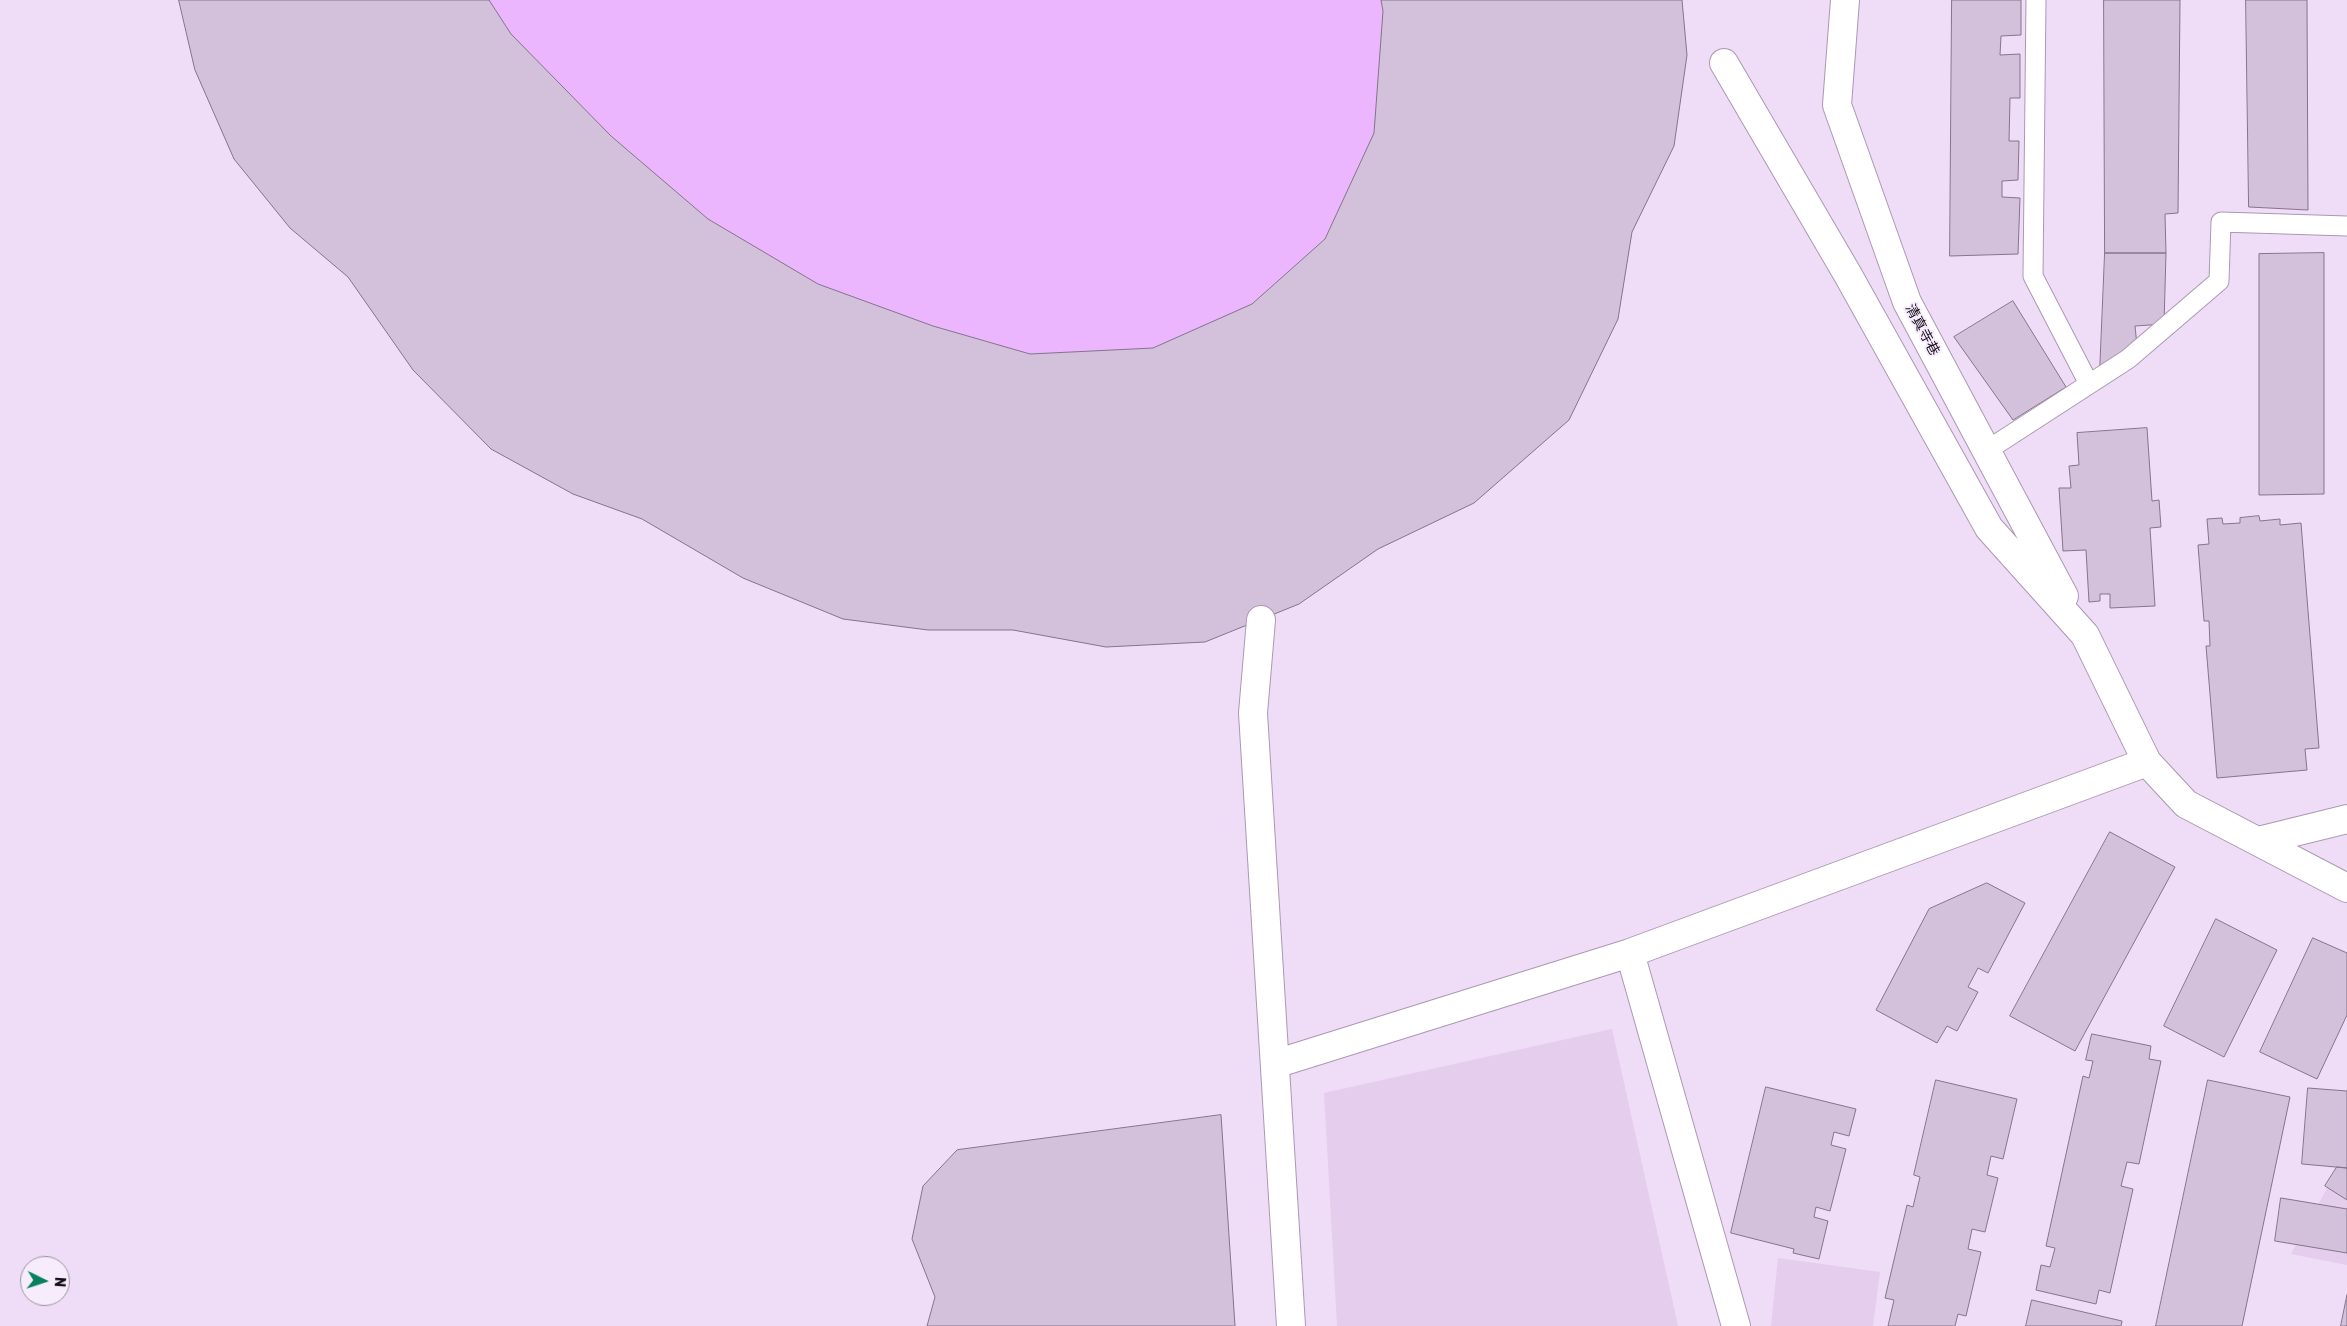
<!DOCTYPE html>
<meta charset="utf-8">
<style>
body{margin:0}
#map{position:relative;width:2347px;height:1326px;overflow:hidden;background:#efdcf6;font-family:Rubik,sans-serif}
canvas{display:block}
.north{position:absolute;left:20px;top:1256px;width:50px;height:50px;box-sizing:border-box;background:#f7ecfc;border:1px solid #9d94a1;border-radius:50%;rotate:94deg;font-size:14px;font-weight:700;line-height:20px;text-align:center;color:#150f18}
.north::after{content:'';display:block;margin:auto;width:18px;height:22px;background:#08805f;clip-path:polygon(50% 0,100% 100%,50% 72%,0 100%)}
</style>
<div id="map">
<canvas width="2347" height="1326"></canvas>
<div class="north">N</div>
</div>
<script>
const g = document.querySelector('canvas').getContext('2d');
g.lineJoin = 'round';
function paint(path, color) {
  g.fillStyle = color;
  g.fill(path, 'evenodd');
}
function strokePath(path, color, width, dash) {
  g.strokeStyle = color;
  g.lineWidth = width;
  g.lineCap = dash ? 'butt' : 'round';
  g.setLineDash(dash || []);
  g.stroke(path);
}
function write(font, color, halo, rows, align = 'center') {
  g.font = font + ' Rubik,"Noto Sans SC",sans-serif';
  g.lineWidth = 4;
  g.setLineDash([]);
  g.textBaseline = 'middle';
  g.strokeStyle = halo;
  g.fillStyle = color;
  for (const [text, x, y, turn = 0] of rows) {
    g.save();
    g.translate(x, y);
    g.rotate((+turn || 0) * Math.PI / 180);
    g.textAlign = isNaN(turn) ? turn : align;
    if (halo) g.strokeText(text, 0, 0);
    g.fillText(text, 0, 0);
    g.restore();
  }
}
paint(new Path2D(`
 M1612,1029L1678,1326H1337L1324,1093Z
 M2347,1152V1265L2291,1254Z
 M1778,1258L1880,1272L1873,1326H1771Z`), '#e4cded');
paint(new Path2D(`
 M179,0H1682L1687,55L1674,146L1632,232L1618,319L1569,420L1474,503L1378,549L1299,604L1205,642L1106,647L1013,630H928L843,619L743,578L642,519L573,494L491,449L413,370L348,277L290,228L234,159L195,70Z`), '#ebb6fe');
const building = new Path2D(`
 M179,0H489L511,34L611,136L708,219L818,284L933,326L1030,354L1153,348L1252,304L1325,239L1374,133L1383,11L1381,0H1682L1687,55L1674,146L1632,232L1618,319L1569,420L1474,503L1378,549L1299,604L1205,642L1106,647L1013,630H928L843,619L743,578L642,519L573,494L491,449L413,370L348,277L290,228L234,159L195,70Z
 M1952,0H2021V35L2001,36L2000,55L2020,54V98H2010L2009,141H2019L2018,180L2002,181V197L2020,198L2018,254L1950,256Z
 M2104,0H2180L2178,213L2165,214L2166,253H2105Z
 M2246,0H2307L2308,210L2249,207Z
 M2105,253H2166L2164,324L2135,326L2137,346L2100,370Z
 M2324,253V494L2259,495V254Z
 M2013,301L2066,387L2013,420L1954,337Z
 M2147,428L2152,501L2159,500L2161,527L2150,528L2155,606L2110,608V594H2100V601L2089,602L2086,550L2063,551L2059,488H2071L2069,466L2079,465L2077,433Z
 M2259,516L2260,521L2280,519V525L2301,523L2319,748L2305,749L2307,770L2217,778L2206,646H2210L2209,621H2204L2198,545L2209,544L2207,519L2222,518L2223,524L2240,523V518Z
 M2110,832L2175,867L2075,1051L2010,1016Z
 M1987,883L2025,903L1988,973L1978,968L1968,987L1978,992L1957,1031L1947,1026L1937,1043L1876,1010L1929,909Z
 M2216,919L2277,950L2224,1057L2164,1026Z
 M2313,938L2347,953V1015L2317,1079L2260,1052Z
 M2092,1034L2151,1046L2149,1059L2161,1061L2139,1164L2127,1162L2121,1186L2133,1189L2110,1293L2099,1290L2096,1304L2036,1290L2041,1265L2050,1267L2055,1248L2046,1246L2083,1076L2089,1078L2093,1061L2086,1060Z
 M1936,1080L2017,1099L2003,1159L1991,1156L1987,1175L1998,1178L1985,1232L1972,1229L1968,1249L1981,1252L1966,1316L1958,1314L1955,1326H1888L1894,1300L1885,1298L1907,1205L1913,1207L1920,1177L1914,1175Z
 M2208,1080L2290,1097L2242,1326H2156Z
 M1766,1087L1856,1109L1849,1136L1834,1132L1831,1145L1846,1149L1830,1211L1816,1207L1814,1217L1828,1221L1819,1259L1793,1253L1794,1249L1731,1233Z
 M2308,1088L2347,1091V1168L2302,1164Z
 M1221,1115L1235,1326H927L935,1297L912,1239L923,1186L957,1150Z
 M2337,1167L2347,1168V1200L2325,1186Z
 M2281,1198L2347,1209V1253L2275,1241Z
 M2347,1295V1326H2341Z
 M2032,1300L2122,1321L2121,1326H2026Z`);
paint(building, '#d3c0da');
strokePath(building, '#85748c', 1);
const lane = new Path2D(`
 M2036,0L2033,276L2089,384
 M1986,451L2128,359L2219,281L2221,222L2347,226`);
const street = new Path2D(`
 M1845,0L1837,105L1907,302L2064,596
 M1724,63L1848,275L1989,528L2085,635L2147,762L2186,804L2347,888
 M1261,620L1253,713L1291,1326
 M2258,841L2347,819
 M1275,1064L1630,953
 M1736,1326L1630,953L2147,762`);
strokePath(lane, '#ab99b2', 21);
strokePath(street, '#ab99b2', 30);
strokePath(lane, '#fff', 19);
strokePath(street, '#fff', 28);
write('14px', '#150f18', '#f7ecfc', [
 ["清真寺巷",1922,330,62]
]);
</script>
